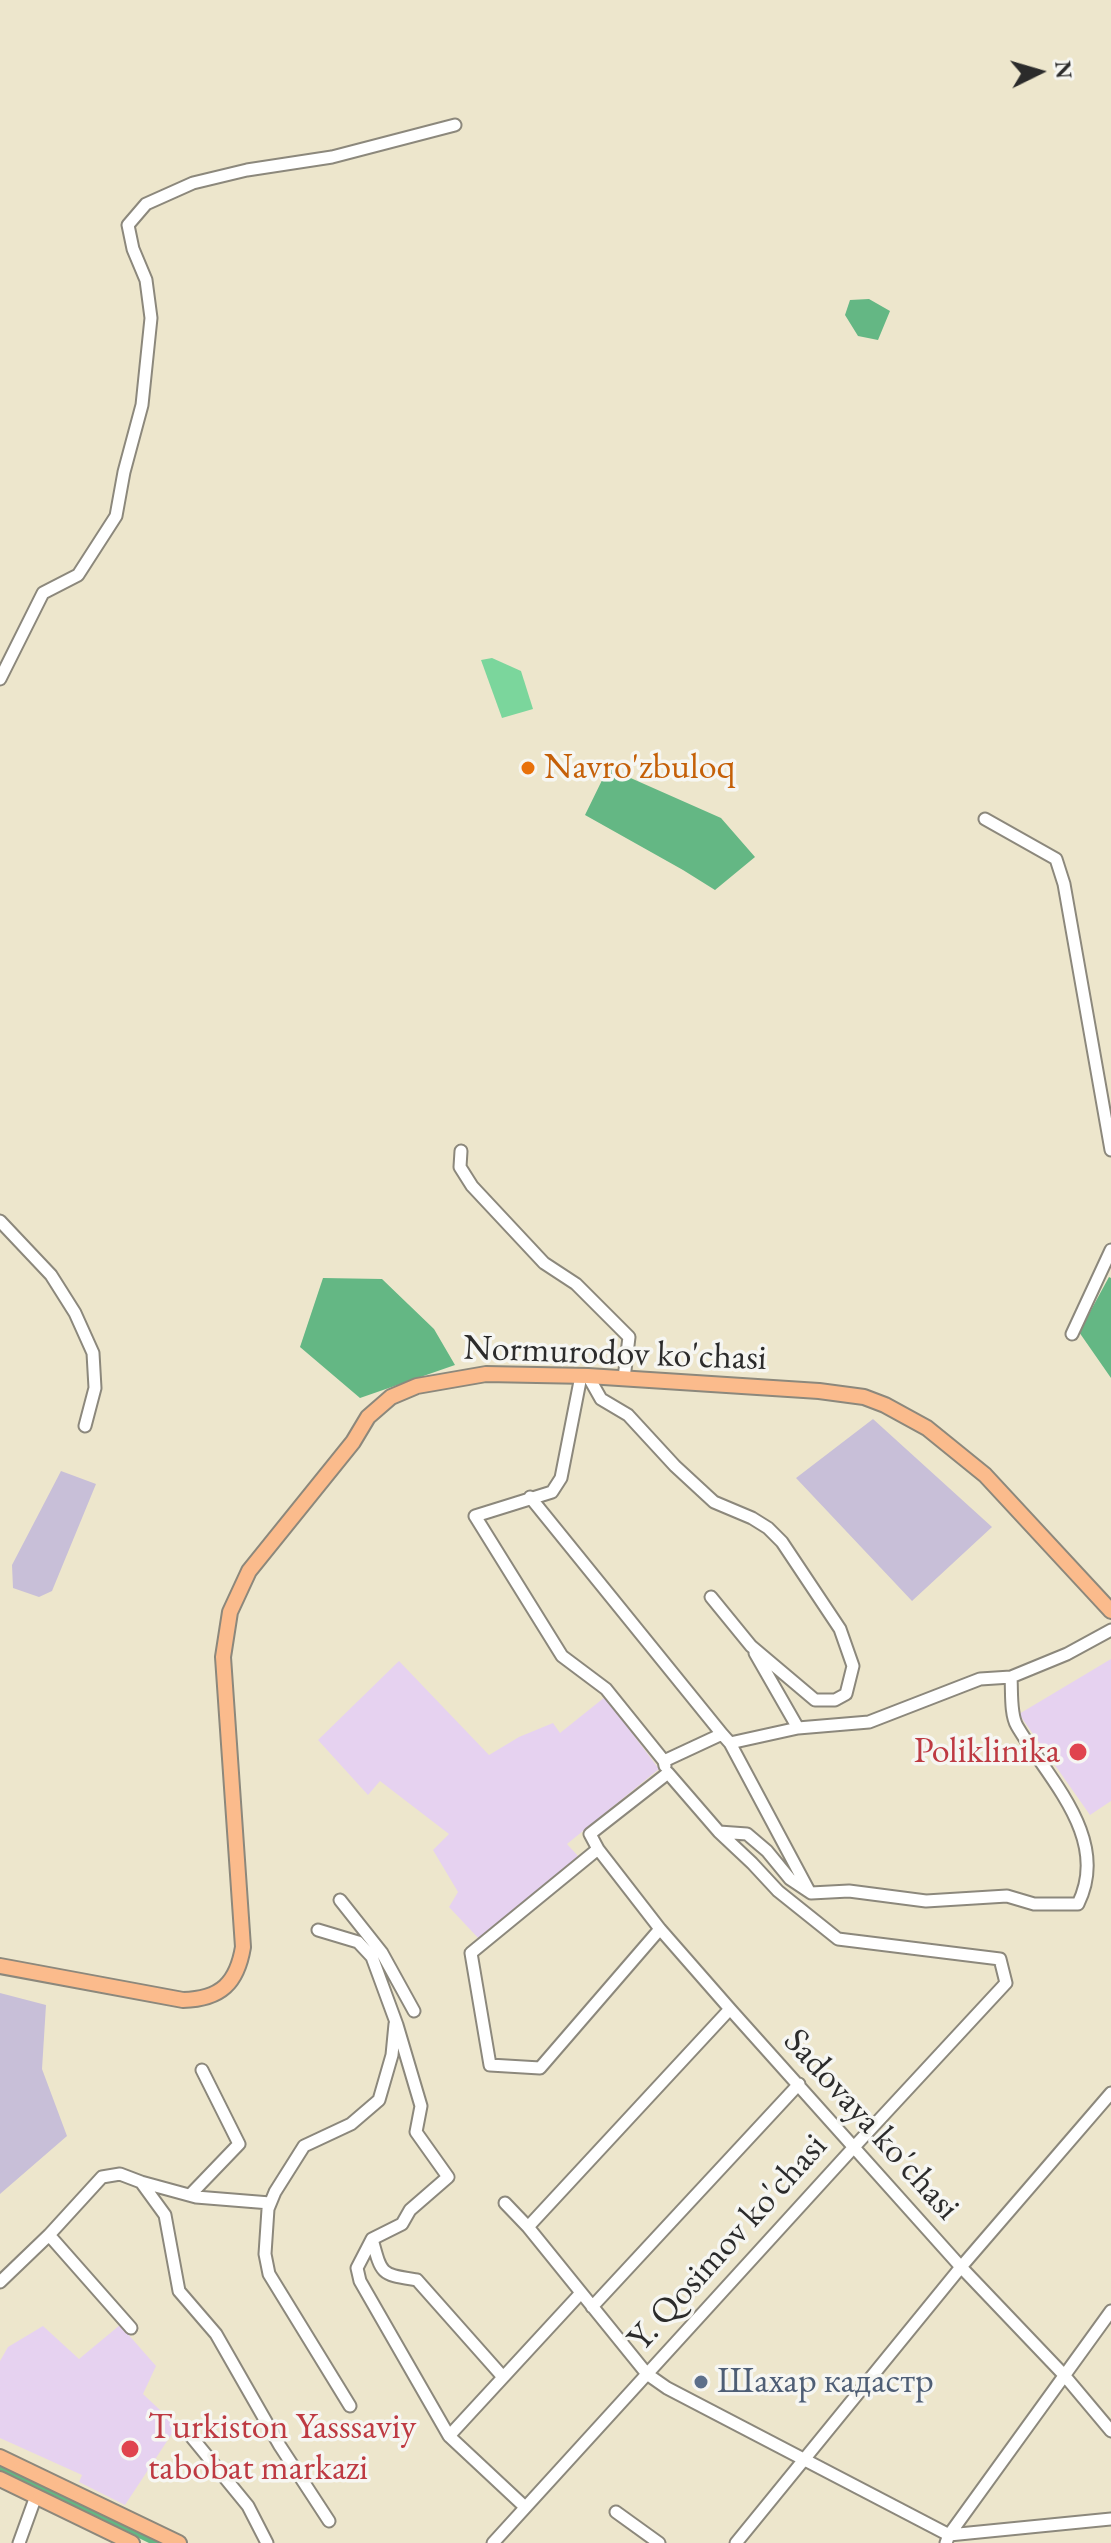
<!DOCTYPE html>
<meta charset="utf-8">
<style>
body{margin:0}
#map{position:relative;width:1111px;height:2543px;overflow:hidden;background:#ede6cc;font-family:"EB Garamond",serif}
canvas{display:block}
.north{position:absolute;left:999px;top:32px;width:80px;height:80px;-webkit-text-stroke:6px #f6f6f2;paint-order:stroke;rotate:85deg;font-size:22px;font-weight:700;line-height:32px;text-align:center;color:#2b2b2b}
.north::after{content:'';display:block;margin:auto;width:28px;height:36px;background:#2b2b2b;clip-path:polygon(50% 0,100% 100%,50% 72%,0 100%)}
</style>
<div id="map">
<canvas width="1111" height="2543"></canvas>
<div class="north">N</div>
</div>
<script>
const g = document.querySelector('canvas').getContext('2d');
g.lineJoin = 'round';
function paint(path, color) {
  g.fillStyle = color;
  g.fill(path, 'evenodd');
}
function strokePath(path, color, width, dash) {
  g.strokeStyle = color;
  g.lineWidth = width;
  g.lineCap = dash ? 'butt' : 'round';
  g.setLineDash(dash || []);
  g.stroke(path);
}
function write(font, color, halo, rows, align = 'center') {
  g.font = font + ' "EB Garamond",serif';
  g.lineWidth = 7;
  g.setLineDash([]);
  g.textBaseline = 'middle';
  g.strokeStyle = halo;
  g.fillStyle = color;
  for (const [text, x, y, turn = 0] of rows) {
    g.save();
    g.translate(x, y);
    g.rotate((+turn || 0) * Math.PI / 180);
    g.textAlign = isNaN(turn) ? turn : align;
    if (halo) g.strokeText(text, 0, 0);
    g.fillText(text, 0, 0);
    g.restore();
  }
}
paint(new Path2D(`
 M1111,1659V1801L1090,1815L1019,1714Z
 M399,1661L489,1755L519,1737L553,1723L560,1733L605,1697L659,1769L567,1844L578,1856L480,1940L449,1907L458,1892L433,1850L449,1834L380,1781L368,1795L318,1740Z
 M120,2325L156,2366L143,2394L177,2426L125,2505L79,2482L82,2475L0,2438V2361L8,2347L43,2326L79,2359Z`), '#e6d2f0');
paint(new Path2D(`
 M873,1419L992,1527L912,1601L796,1478Z
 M61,1471L96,1484L52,1591L39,1597L13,1588L12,1565Z
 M0,1993L46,2005L42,2069L67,2136L0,2194Z`), '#c8bfd8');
paint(new Path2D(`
 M492,658L521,671L533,709L502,718L481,660Z`), '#7bd69c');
paint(new Path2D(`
 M869,299L890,311L878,340L858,336L845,315L850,300Z
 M608,768L721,818L755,857L715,890L683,870L585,815Z
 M1109,1277L1111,1278V1378L1079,1332Z
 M323,1278L382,1279L434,1329L455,1365L360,1398L300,1347Z
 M0,2462L170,2543H149L0,2471Z`), '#64b784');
const minor = new Path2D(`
 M0,679L43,593L78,575L116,516L124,472L142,405L151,318L146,280L133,249L128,225L146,204L193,183L247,170L332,157L455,125
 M985,819L1056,859L1064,884L1111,1150
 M461,1151L460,1167L472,1186L544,1263L576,1284L629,1337L624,1378
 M0,1221L51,1275L75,1313L93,1353L95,1388L85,1426
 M1072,1334L1111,1250
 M581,1376L561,1478L552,1492L475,1516L562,1656L606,1689L664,1761
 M588,1376L601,1399L628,1415L675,1466L714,1502L752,1518L768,1528L782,1542L840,1629L853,1666L846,1694L835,1700H815L751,1646L711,1597
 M530,1497L722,1734
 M755,1653L798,1728
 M730,1743L809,1891
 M665,1766L664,1761L722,1734L730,1743L798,1728L869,1722L980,1679L1011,1677L1067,1654L1111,1630
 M719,1832L747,1834L767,1851L790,1879L811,1893L849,1891L926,1901L1007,1896L1034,1904H1078C1111,1838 1048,1779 1017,1726C1010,1714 1012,1691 1011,1677
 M598,1849L660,1929L730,2009L961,2267L1064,2375L1111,2431
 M340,1900L382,1953L414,2011
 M318,1930L358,1942L372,1957L397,2025L421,2106L416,2132L448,2177L410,2210L402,2224L372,2239L357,2268L360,2281L449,2436
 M141,2182L196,2197L270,2203
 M190,2195L239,2144L202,2070
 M505,2203L528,2227L647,2374L667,2388L949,2535L1111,2519
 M528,2227L730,2009
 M49,2235L131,2328
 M372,2239C382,2276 381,2274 417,2280L503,2377
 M0,2282L49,2235L102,2177L120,2174L141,2182L165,2215L179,2291L216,2334L280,2446L329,2521
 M592,2307L799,2084
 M350,2406L269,2274L265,2254L268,2209L275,2192L304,2146L351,2124L379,2100L392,2055L395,2024
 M185,2429L248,2506L267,2543
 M525,2507L449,2436L580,2294
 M616,2512L659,2543
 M19,2543L36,2496
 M493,2543L854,2147L1006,1983L1000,1959L838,1939L778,1891L752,1863L719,1832L668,1773L590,1834L598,1849L471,1953L490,2065L540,2068L660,1929
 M736,2543L961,2267L1111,2093
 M946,2543L949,2535L1111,2311`);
const major = new Path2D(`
 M0,1966L183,2000C221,1999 237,1983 243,1947L223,1657L230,1612L249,1571L353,1442L368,1417L391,1397L417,1386L486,1374L588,1376L819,1391L864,1397L885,1405L927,1428L985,1475L1111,1611
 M0,2457L179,2543
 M0,2479L132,2543`);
strokePath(minor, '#8c887c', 15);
strokePath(major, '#8c887c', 18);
strokePath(minor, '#fff', 11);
strokePath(major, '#fbbb8c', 14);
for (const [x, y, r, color] of [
 [528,768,8,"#e8710a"],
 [1078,1752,10,"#e0444e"],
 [701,2382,8,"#5c6f8a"],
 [130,2449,10,"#e0444e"]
]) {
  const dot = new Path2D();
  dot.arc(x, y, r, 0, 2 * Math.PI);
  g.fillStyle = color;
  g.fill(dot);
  strokePath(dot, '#f6f6f2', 3);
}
write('36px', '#c56008', '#f6f6f2', [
 ["Navro'zbuloq",544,768]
], 'left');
write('36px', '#2b2b2b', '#f6f6f2', [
 ["Normurodov ko'chasi",615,1354,2],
 ["Sadovaya ko'chasi",871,2125,48],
 ["Y. Qosimov ko'chasi",728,2243,-48]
]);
write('36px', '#be3a42', '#f6f6f2', [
 ["Poliklinika",1060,1752],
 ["Turkiston Yasssaviy",148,2428,"left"],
 ["tabobat markazi",148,2469,"left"]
], 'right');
write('36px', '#4e5e75', '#f6f6f2', [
 ["Шахар кадастр",717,2382]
], 'left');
</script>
